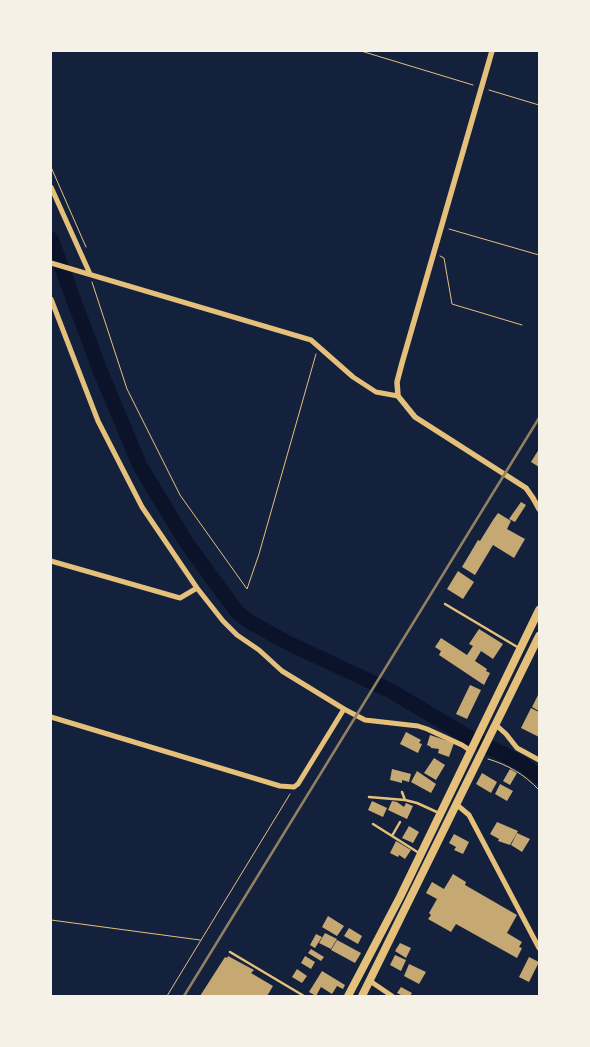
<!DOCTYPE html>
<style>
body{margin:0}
#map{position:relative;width:590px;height:1047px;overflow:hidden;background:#14213d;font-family:Commissioner,sans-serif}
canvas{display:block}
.frame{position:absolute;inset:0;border:52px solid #f6f1e7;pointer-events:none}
</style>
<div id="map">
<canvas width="590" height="1047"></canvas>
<div class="frame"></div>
</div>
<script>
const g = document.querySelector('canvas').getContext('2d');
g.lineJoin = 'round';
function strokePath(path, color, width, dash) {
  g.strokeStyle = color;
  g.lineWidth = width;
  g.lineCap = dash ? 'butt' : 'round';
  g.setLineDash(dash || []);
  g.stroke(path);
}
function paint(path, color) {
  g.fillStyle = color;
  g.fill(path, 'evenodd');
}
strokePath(new Path2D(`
 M51,239L99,368L140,466L186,542L223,593L238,613L250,622L288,643L391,691L465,735L523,764L539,777`), '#0b132b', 15);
paint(new Path2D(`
 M539,449V467L531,462Z
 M521,502L526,505L515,522L509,519Z
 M498,513L511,521L507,529L525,539L514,558L493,545L475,575L462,567L478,540L480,541L493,520L499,524L493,520Z
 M458,571L474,582L463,599L447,589Z
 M479,629L503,644L493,659L481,651L475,661L487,669L486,671L490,673L484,685L439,655L441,651L435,647L441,638L467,655L473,646L469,644Z
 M470,685L481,690L467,719L456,714Z
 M539,693V711L532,707Z
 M531,708L539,712V737L521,728Z
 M406,732L421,740L419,743L422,744L418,753L400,744Z
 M430,735L454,743L449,757L438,753L439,749L431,748V747L427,745Z
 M434,758L445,765L436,780L424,773Z
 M392,769L411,774L409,782L402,780V783L390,780Z
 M510,769L517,773L510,785L503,781Z
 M417,771L436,784L431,793L411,782Z
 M482,773L497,782L491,793L476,784Z
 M500,784L513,791L507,801L495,794Z
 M372,801L387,808L383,817L368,810Z
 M392,801L397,802L404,807L406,803L413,806L407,819L388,810Z
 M497,822L518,831L510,845L498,841L499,839L490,834Z
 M409,826L419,832L413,843L402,838Z
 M517,833L530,839L522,852L511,845Z
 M454,834L469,842L463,854L454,850L456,847L449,843Z
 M396,841L411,850L405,859L399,855L398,857L390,853Z
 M453,874L466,882L465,885L517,915L507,933L522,942L519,947L522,948L517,958L456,924L451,932L428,919L431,915L429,913L437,899L426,893L432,882L444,889Z
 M328,916L344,926L337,936L322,927Z
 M349,928L362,936L358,944L344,936Z
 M325,933L337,939L331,949L319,943Z
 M316,934L322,937L315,948L310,945Z
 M337,940L361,953L355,963L331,950Z
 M400,943L411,948L406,958L395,951Z
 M311,949L324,957L321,961L308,953Z
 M395,955L406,960L401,971L390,965Z
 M228,956L254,970L251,973L273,986L267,996H200L225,957L227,958Z
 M305,956L315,962L311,969L301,963Z
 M529,957L539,962L529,982L519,977Z
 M409,964L426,972L419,984L404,976Z
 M297,969L307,976L302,983L292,977Z
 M322,971L345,985L343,989L337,986L332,994L321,987L316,996L309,992Z
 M401,987L412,993L410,996H403L397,993Z`), '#c6a872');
strokePath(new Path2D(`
 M361,51L473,85
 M489,90L539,105
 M51,167L86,247
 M449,229L539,255
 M440,256L444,258L452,304L522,325
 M92,282L127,389L180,495L247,589L259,554L316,354
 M488,759C508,765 524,774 539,790
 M51,920L200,940
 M167,996L290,794`), '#e5c07b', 1);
strokePath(new Path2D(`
 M445,604L519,648
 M402,792L405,800
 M369,797L405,800L417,803L439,813
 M373,824L419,853
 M392,836L400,822
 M230,952L304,996`), '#e5c07b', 2.5);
strokePath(new Path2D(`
 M51,187L90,274
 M51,263L311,340L353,377L376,392L398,396
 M51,299L98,421L142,507L197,588L180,598L51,561
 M344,709L365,720L418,726L427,729L462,745L471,751
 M51,717L280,786L294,787L298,784L344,709L282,671L259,650L237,635L223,621L197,588
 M496,725L506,734L517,748L539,760
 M456,804L469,815L539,948
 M370,981L392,996`), '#e5c07b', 5);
strokePath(new Path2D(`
 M492,51L402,363L397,382L398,396L415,417L526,488L533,498L539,509`), '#e5c07b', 5.5);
strokePath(new Path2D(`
 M348,996L400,897L539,610
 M362,996L539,636`), '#e5c07b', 8);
strokePath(new Path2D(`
 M184,996L539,418`), '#918062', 2.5);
</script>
